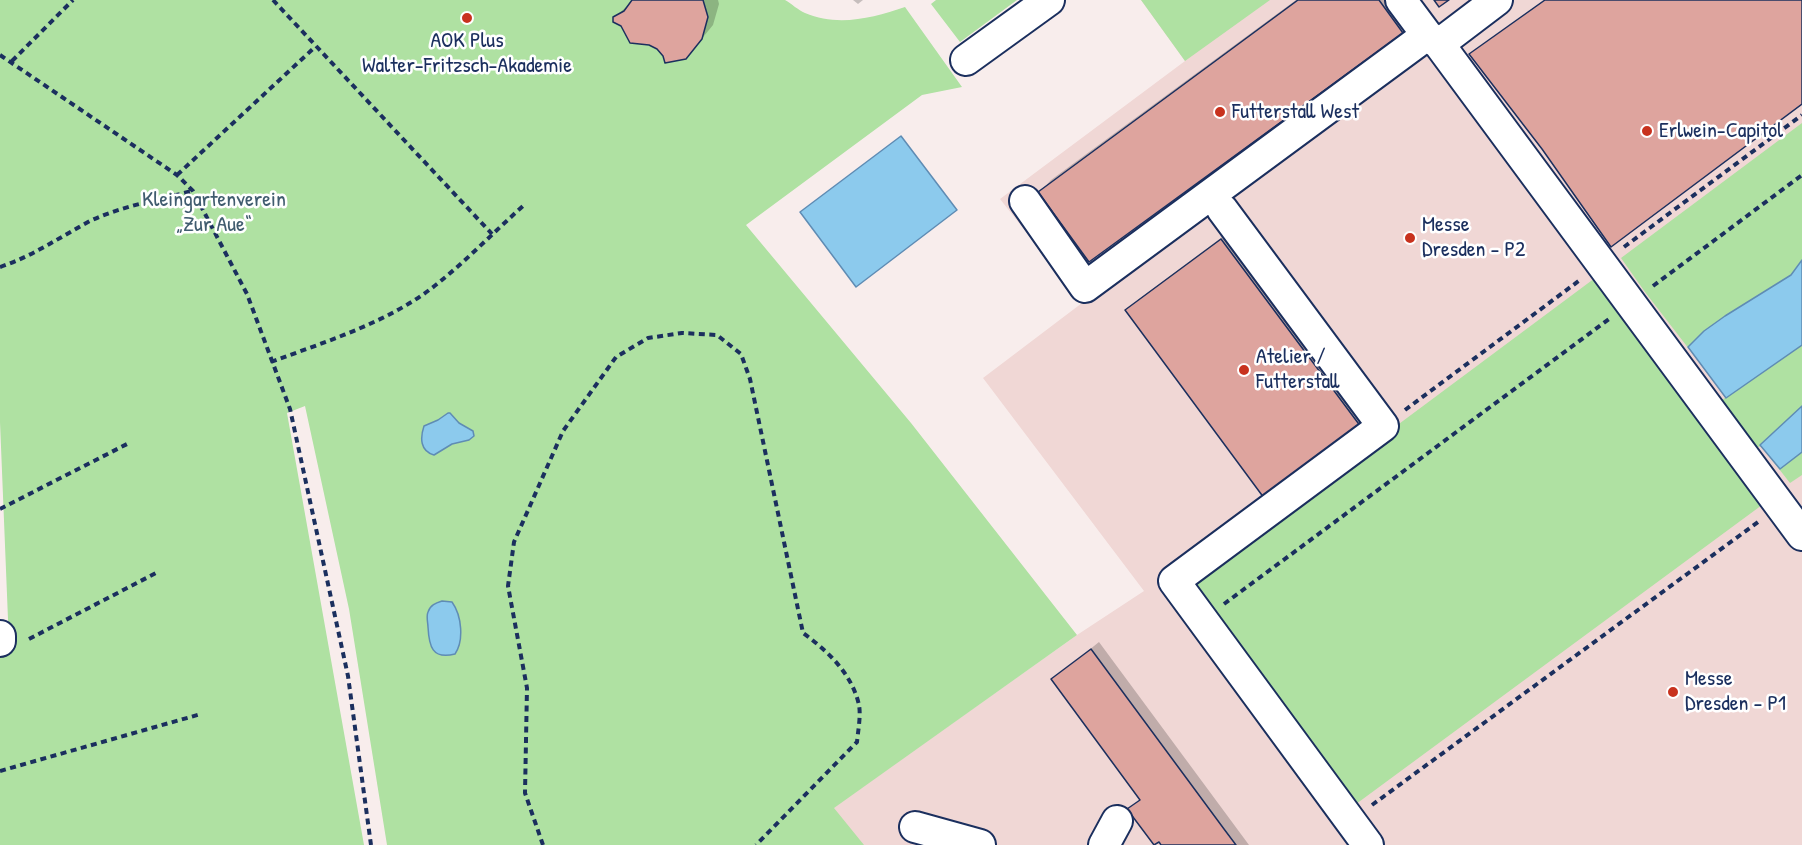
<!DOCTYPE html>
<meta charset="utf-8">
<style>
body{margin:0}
canvas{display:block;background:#f8edec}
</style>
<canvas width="1802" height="845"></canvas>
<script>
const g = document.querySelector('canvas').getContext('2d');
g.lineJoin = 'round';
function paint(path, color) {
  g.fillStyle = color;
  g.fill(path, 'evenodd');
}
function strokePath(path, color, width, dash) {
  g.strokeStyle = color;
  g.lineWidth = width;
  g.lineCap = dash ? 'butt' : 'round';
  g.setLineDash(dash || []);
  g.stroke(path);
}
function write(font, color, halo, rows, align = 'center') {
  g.font = font + ' "Patrick Hand",sans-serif';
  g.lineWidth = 5;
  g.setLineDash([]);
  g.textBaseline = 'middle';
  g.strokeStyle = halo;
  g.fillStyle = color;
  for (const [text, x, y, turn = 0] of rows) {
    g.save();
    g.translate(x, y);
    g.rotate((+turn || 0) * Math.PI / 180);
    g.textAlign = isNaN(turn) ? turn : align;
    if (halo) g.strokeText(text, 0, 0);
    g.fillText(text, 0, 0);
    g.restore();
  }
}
paint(new Path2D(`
 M1141,0H1802V845H795L796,834L1077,635L1144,591L983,378L1082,303L1000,199L1185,61Z`), '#f0d7d5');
paint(new Path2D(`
 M0,0H785C792,4 798,10 805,13C838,27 873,18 905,7L962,87L922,95L746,225L911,423L1077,635L834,808L864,845H387L349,609L305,406L287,413L364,845H0V649L9,644L0,422Z
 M936,0H1017L960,42L931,4Z
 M1141,0H1270L1185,61Z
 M1802,123V475L1790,483L1761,446L1756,448L1721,401L1726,397L1645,292L1621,258Z
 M1595,278L1762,505L1352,807L1191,589L1192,578Z`), '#afe1a2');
const water = new Path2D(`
 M901,136L957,210L856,287L800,212Z
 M1802,260V345L1726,398L1688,347L1704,331L1725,316L1791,275Z
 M1802,406V452L1780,469L1760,445Z
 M448,413H450L459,423L473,431L474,436L469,440L452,444L434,455C420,451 420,438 424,426L438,420Z
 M442,601L452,602C462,616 464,641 455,654C432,660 429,646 428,627C428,623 426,616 428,612C430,605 436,603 442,601Z`);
paint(water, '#8ccaed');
strokePath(water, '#5f8cb4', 1.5);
paint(new Path2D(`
 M634,0H718L719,4L713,25L686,58L622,25L615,17Z
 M853,0H863L858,4Z
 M1296,0H1399L1414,20L1402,31L1089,260L1040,192L1051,180Z
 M1233,229L1374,418L1363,429L1127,310L1139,299Z
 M1099,642L1249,845H1163L1129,809L1141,799L1053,679Z`), '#0003');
const building = new Path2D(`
 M632,0H703L708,17L702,39L686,59L665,63L663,56L657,49L649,45L630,43L621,26L613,22V17L624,11Z
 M1298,0H1379L1403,33L1089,262L1038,192Z
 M1434,0H1449L1439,7Z
 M1545,0H1802V104L1611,247L1542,149L1469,54Z
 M1221,239L1364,431L1267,502L1125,310Z
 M1091,649L1224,829L1236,845H1161L1159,842L1154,845L1127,809L1140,800L1051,679Z`);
paint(building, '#dea49e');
strokePath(building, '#1b2f5e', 1.5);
const minor = new Path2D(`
 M1427,35L1439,44L1802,535
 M1439,44L1497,0
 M966,60L1049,0
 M1025,201L1085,287L1427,35L1401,0
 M1222,209L1383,426L1174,581L1368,845
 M0,636V641
 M915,827L980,845
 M1104,845L1117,821`);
strokePath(minor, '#1b2f5e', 34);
strokePath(new Path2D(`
 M273,0L492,234
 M0,55L177,175L193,191L247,294L290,409L348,676L371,845
 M12,61L73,0
 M177,175L315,47
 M1624,247L1802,115
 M0,267C33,256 60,237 90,221C122,206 158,200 192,191
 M1653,286L1802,175
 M271,362C327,341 390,322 437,284C467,260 494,232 523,206
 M1405,410L1580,280
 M0,509L129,443
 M1224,604L1609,319
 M29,639L156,573
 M0,771L201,714
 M1372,805L1758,522
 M543,845L525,793L527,688L508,586L514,542L563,431L616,357L648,338L682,333L717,335L741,354L750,379L803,633C828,651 852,674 859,705C861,716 858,731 857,742L756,845`), '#1b2f5e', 4, [6, 4.5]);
strokePath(minor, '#fff', 30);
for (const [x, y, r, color] of [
 [467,18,6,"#c8321e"],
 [1220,112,6,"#c8321e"],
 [1647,131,6,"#c8321e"],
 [1410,238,6,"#c8321e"],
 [1244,370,6,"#c8321e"],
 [1673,692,6,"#c8321e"]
]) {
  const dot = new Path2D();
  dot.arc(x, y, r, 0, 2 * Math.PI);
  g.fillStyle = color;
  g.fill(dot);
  strokePath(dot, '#fff', 2);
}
write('22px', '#1b2f5e', '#fff', [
 ["AOK Plus",467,41,"center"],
 ["Walter-Fritzsch-Akademie",467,66,"center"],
 ["Futterstall West",1232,112],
 ["Erlwein-Capitol",1659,131],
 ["Messe",1422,225],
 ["Dresden - P2",1422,250],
 ["Atelier /",1256,357],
 ["Futterstall",1256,382],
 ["Messe",1685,679],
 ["Dresden - P1",1685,704]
], 'left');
write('22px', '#405c6f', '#fff', [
 ["Kleingartenverein",214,200],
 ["„Zur Aue“",214,225]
]);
</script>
